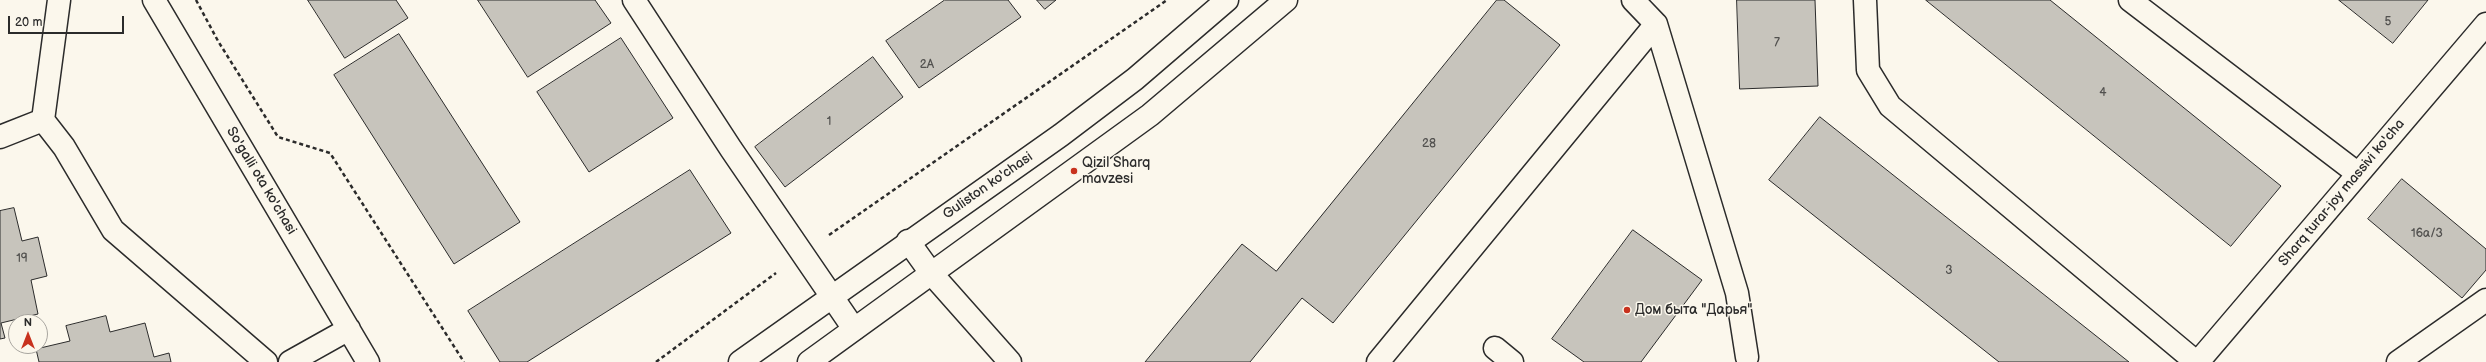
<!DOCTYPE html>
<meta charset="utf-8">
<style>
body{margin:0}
#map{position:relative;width:2486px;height:362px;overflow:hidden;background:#fbf7ec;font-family:"Balsamiq Sans",sans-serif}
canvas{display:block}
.north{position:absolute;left:8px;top:314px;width:40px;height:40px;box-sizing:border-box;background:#fbf7ec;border:1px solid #a8a59f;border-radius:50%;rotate:0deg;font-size:11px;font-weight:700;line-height:16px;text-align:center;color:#2b2b2b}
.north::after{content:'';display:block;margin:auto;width:14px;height:18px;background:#c8321e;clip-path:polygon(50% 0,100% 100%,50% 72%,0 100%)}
.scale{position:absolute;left:8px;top:16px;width:116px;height:18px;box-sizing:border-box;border:2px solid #2b2b2b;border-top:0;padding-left:5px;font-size:12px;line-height:14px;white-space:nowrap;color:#2b2b2b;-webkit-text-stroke:3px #fbf7ec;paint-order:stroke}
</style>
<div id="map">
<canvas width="2486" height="362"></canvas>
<div class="north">N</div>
<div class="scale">20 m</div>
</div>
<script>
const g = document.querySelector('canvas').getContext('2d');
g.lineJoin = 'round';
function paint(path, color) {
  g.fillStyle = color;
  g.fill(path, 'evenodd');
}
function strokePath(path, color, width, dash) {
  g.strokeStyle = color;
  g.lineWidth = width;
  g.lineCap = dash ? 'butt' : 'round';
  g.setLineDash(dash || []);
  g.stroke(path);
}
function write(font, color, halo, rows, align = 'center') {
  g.font = font + ' "Balsamiq Sans",sans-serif';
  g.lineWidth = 3;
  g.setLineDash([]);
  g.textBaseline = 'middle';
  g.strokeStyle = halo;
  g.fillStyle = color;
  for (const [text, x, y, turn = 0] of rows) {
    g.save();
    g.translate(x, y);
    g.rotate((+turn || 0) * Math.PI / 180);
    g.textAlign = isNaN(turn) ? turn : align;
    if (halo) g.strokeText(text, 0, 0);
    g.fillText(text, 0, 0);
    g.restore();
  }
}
const building = new Path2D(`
 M308,0H396L408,18L345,58Z
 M478,0H595L611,23L528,77Z
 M945,0H1008L1021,17L919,88L886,41Z
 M1037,0H1056L1045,9Z
 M1497,0H1504L1560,45L1333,323L1302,298L1250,362H1145L1242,244L1276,271Z
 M1737,0H1815L1818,86L1740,89Z
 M1926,0H2050L2281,186L2231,246Z
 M2339,0H2428L2393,43Z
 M399,34L520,222L454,264L334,75Z
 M621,38L673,118L589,172L537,92Z
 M873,57L903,97L785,187L755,147Z
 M1820,117L2129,362H1999L1769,180Z
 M690,170L731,233L527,362H500L468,311Z
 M2402,179L2486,249V270L2462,298L2368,219Z
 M14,208L22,241L38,237L47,276L31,280L38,314L1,323L5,338L0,339V211Z
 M1633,230L1702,280L1641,362H1584L1552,339Z
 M106,316L110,332L145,323L154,357L169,353L171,362H39L36,349L70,341L66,326Z`);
paint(building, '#c7c4bc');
strokePath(building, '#2b2b2b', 1);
const minor = new Path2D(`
 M154,0L368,362
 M634,0L731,149L854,329
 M1633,0L1656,24L1737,293L1747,357
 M1865,0L1868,70L1890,106L2196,362
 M2130,0L2357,173
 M43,120L59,0
 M0,137L43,120L64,147L113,230L266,362
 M908,241L931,273L1010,362
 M1495,348L1512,362
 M290,362L349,329
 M1378,362L1656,24
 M2198,362L2486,24
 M2398,362L2486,300`);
const major = new Path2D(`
 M740,362L1061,135L1135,79L1227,0
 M809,362L1150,115L1286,0`);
strokePath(minor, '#2b2b2b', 25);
strokePath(major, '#2b2b2b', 25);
strokePath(new Path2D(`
 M196,0L218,41L278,137L330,153L464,362
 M829,235L1167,0
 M656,362L776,273`), '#2b2b2b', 2.5, [4, 3]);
strokePath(minor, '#fbf7ec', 22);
strokePath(major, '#fbf7ec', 22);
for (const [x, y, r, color] of [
 [1074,171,4,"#c8321e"],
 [1627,310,4,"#c8321e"]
]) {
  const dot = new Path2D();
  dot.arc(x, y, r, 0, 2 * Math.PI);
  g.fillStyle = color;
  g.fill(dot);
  strokePath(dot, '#fbf7ec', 1.5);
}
write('12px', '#52514f', null, [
 ["5",2388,22],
 ["7",1777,43],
 ["2A",927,65],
 ["4",2103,93],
 ["1",829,122],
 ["28",1429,144],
 ["16а/3",2427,234],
 ["19",22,259],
 ["3",1949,271]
]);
write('14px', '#2b2b2b', '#fbf7ec', [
 ["Qizil Sharq",1082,163],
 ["mavzesi",1082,179],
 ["Дом быта \"Дарья\"",1635,310]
], 'left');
write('14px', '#2b2b2b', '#fbf7ec', [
 ["So'galli ota ko'chasi",261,181,59],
 ["Guliston ko'chasi",988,186,-35],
 ["Sharq turar-joy massivi ko'cha",2342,193,-50]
]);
</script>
